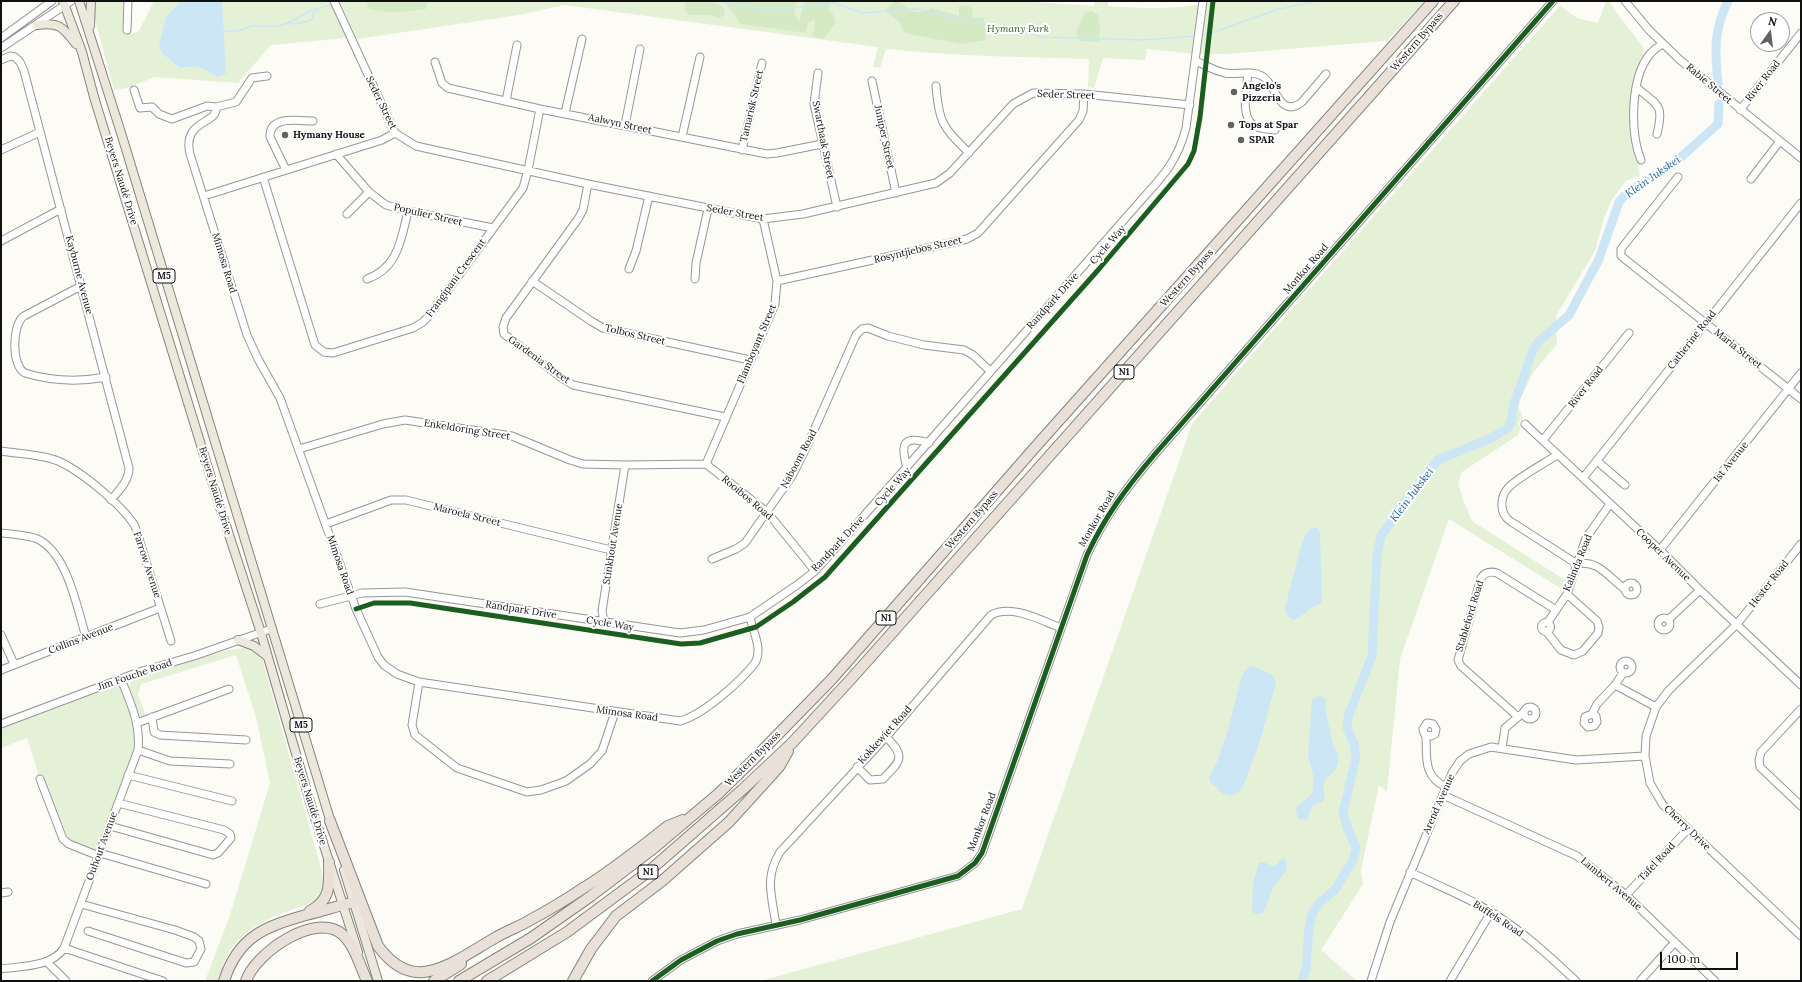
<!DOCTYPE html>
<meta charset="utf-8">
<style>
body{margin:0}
#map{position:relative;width:1802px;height:982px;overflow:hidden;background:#fcfbf6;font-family:Lora,serif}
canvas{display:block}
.frame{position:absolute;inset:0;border:2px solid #101010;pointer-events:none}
.north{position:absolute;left:1750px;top:12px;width:40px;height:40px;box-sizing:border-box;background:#fff;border:1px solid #9f9f9f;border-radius:50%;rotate:14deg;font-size:11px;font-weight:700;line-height:16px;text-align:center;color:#101010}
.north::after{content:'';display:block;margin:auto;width:14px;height:18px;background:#636260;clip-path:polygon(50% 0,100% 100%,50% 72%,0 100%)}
.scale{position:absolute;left:1660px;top:952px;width:78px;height:18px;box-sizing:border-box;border:2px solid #101010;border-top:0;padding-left:5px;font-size:12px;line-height:14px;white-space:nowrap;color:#101010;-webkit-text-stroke:3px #fff;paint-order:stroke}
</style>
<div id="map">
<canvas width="1802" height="982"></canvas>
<div class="frame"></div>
<div class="north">N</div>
<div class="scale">100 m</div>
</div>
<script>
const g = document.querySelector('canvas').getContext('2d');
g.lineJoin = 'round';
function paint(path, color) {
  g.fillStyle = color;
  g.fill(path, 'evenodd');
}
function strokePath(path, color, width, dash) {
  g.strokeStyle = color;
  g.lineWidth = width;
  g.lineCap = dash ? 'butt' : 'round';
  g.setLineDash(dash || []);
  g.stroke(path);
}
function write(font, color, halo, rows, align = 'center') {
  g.font = font + ' Lora,serif';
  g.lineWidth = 4;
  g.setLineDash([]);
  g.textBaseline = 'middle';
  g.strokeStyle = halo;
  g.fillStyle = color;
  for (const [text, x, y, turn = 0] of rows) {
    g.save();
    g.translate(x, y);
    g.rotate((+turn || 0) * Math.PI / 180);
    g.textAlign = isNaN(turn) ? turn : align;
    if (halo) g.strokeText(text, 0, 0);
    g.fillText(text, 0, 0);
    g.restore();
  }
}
paint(new Path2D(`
 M97,1H125L123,32L132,34L139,31L154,1H331L347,38L271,45L238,83L155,77L127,88L114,90L93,12Z
 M339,1H1019L1094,6L1095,1H1108V6C1145,9 1179,10 1216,1H1424L1387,41L1227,54H1196L1147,49L1145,60L1103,58L1094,88L1088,87L1089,59C1021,57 953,56 886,49L880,68L873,67L878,47L564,5L519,15L357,39Z
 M1606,1H1609L1619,16L1644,48L1631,126L1640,175L1626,181L1613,198L1605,215L1595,251L1556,316L1557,344L1533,373L1517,405L1523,417L1518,424L1521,427L1518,435L1462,472L1458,483L1464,502L1472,521L1565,580L1560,588L1449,519L1400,659L1387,792L1379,785L1361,870L1363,884L1321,950L1357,981H760L1022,909L1192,424L1274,329L1560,6L1577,18L1598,23Z
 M244,648L255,651L263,662L321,868L324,887L317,901C282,913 242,924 225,960C222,966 222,974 220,981H205L230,915L270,783L256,717L236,655L141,684L138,695L146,715L139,718L128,690L131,681L138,676L224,651Z
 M122,679L138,753L100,856L71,843L40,779L27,738L1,748V724Z`), '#e5f1d7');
paint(new Path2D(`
 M368,1H428L426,9C406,12 387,14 367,8Z
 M687,1H710L724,7L725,14L720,18L708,15H689L684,9L685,3Z
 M726,1H797C793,9 794,14 799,21L805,1H831L828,10L833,14L836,23L823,39L812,36L814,29L815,19L808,23L806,33L740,24L737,18L726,5Z
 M897,1C912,10 914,17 932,8L959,16V6L964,5L972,8L973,18L984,17L986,40L961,44L904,33L900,23L885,11L890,5Z
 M1092,11L1098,15L1100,27L1099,42L1079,41L1076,32L1085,13Z`), '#d6e9c5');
paint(new Path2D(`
 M181,1H222L226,73L218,77L198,66L180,68L162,53L159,44L166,17Z
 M1311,528H1317L1320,532L1322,603L1313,607L1295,620L1291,619L1286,614L1285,607L1302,543L1306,533Z
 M1252,666L1272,674L1276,683L1260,741L1242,789L1232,796L1223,794L1210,782L1209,777L1217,762L1228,729L1241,679L1245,670Z
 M1319,695L1326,698L1325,707L1333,745L1339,756L1336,769L1325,780L1323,786L1325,794L1323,802L1312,806L1307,820L1298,819L1295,808L1312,794L1314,779L1308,756L1312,700Z
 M1284,858C1293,871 1277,879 1273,889C1269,897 1267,905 1263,913L1256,914L1252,912L1253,883L1259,862L1266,863L1274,867L1280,860Z`), '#cde6f5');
strokePath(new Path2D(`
 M400,1H414
 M717,1L774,10L834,3L862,13L917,9L1043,37L1143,40L1195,36
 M287,24L301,23L313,19V14L317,9
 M224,31H238L252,26H279L292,21L312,10L331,5
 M1212,33L1278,9L1318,1
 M1201,35L1207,34`), '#cde6f5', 1.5);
strokePath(new Path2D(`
 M1718,84C1715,51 1713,32 1728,1
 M1302,981L1306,969L1309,927L1312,914L1318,904L1335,890L1353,860L1356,848L1347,827L1343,813L1356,757L1354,744L1347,728L1348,717L1372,656L1377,555L1381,536L1413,490L1438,460L1489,439L1508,428L1511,422L1514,404L1533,350L1538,342L1569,315L1599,259L1619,202L1629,191L1671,166L1718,124L1719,104`), '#cde6f5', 9);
const minor = new Path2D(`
 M334,1L395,133L416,146L588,184L763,219L803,214L936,183L950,173L1013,104L1033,93L1084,94L1190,105
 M1625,1L1649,30L1680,60L1801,158
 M127,30L128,1
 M1,38L52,1
 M1,48L71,1
 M1,60L10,56L15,57L20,62L24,71L129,468C129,481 119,490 111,500
 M1196,61C1205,65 1215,71 1225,73C1236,75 1251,70 1262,76C1276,83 1279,120 1302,102L1326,74
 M435,62L442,83L448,88L540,109L767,154L777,153L822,144
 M818,73L814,104L837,207
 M1248,73C1247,87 1240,115 1253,125C1259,129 1268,129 1275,130
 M872,81L896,193
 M936,86C939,124 943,127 969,153
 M1637,88C1659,106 1664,105 1657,134
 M134,90L140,108L152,107L159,114L172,119L207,106L216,107C218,125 182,119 190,154L247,335L258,359L280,398L356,609L378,657L384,665L397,674L419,682L680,721C703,715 741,681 755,663C763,649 753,632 750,617
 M506,101L517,45
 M216,107L236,102L252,78L267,76
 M1740,110L1801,33
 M565,113L582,39
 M625,125L640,49
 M682,137L700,57
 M1,150L40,132
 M742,150L762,63
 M336,154L369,192L386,205L408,211L493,228
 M1641,160C1630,133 1630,78 1650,54C1653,50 1658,47 1662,44
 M286,170L270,137C269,115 298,121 313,121
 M263,177L315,345L324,352L333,353L413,328L423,322L428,317L523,188L528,170L540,109
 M1678,177L1621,249V256L1801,399
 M1751,179L1780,141
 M588,184L583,210L578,219L506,318L503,327L504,334L563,379L573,385L725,417
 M204,196L382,140L395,133
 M347,214L369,192
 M1,241L61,209
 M629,269L636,251L649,196
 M367,279C398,268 401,240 408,211
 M695,279L696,263L708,209
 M532,281L591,321L603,328L750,360
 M777,281L950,243L967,239L978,233L1079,120L1083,111L1084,94
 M81,286L24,316C12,324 11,366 25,373C51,381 79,382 106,377
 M1525,424L1660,550L1700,590L1801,685
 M1543,440L1629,333
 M299,449L383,424L405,420L512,436L570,460L583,464L625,465L706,464
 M1,451C19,454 41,454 58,461C81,471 122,505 135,526L171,641
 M1557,455C1545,463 1517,478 1508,488C1500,497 1499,513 1510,521L1577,564C1598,559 1609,578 1625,589
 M1597,461L1625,485
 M706,464L775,304L777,281L763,219
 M706,464L767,512L815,571
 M907,467C900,444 903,435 929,443
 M1583,478L1801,203
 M326,524L391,500H406L611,550
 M1,533C12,534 24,535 35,538C67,550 77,608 86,637
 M1801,544L1737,624L1669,690L1656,707L1646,736L1645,756L1650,783L1663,805L1801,936
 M1660,550L1801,373
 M712,559L736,549L745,543L792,476L807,446L856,335L862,329L868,328L888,336L924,345L964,350L973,355L990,371
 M1625 589a6 6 0 1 1 12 0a6 6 0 1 1-12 0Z
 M320,604L362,593L405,592L680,633L704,630L750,617L797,585L815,571L825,560L1144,197C1165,174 1178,159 1186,128L1203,1
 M1658 624a6 6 0 1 1 12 0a6 6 0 1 1-12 0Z
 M1669,619L1700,590
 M604,622L602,611L625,465
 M1548,622L1567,594L1586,538L1610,504
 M1541.5 627a4.5 4.5 0 1 1 9 0a4.5 4.5 0 1 1-9 0Z
 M1546,631L1561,650L1574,655L1583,651L1598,633L1599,627L1597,621L1567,594
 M1,635L14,664
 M1620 667a6 6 0 1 1 12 0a6 6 0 1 1-12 0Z
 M1,670L160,608
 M1623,673L1615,685L1656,707
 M419,682L412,725L415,735L457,768L527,792L541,790L566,781L590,764L602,751L615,712
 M1524 713a6 6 0 1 1 12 0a6 6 0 1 1-12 0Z
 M1801,709L1761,752L1759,760L1760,767L1801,806
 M1592,714L1596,716L1597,722L1594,726L1588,727L1584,723L1585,717L1592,714L1597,704L1615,685
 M1517,716L1461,666L1458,660L1481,578C1485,572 1490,571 1497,573L1556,610
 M152,717L154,732L160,735L246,740
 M137,723L229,689
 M1,724L139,672L194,656L271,629
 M1426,735L1431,736L1435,734L1436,729L1433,724L1427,723L1423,729C1423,732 1425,734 1426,738C1427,758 1423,776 1446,787
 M1502,748L1505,728L1524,712
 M138,750L170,761L230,764
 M857,767L870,780L883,779C901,761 906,756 886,737
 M128,775L232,801
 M40,779L63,839L69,844L99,856
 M1443,795L1577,856L1626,895L1715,981
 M110,826L213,855L218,853L231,838L230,834L224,830L118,803
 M100,853L206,884
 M1410,872C1432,883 1455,892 1477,904C1514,923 1546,953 1576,981
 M1,893L8,892
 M1626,895L1688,829
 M81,904L175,930L194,937L199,941L201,949L194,962L186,963L88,931
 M776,925C772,896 764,878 780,852L886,737L991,615C1012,604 1040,620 1061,628
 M64,948L163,981
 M47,962L66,981
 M1,969C22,966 52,967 64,948L138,750C141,724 130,702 121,679
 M652,981L681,960L717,941L737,934L800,920L958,876L975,863L982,853L1087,555C1105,516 1127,487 1155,454L1553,1
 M1371,981L1390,922L1452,773L1460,761L1469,754L1491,747L1576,760L1645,756
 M1450,981L1491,912
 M1640,981L1675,942`);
const major = new Path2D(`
 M63,1L82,52L94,97L220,507L261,633L310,802L358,952
 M79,1L122,136L332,826
 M37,25C59,22 63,27 76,44
 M90,26L91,1
 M238,640L254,646L267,656
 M344,870L378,981`);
const highway = new Path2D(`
 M330,821L378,946C389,961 404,974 424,972C449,969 473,950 495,938C506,931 519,927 530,920C549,910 567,899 585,887C614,869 641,847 668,826L683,820
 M310,911C332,899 329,884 329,862
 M224,981C238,937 264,927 306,915C322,911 338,906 354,902
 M246,981C255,953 317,910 343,935C355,946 360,966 367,981
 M434,981L461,964
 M459,981L531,938L591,896L654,848L718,794L752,761L832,679L1038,444L1433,1
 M487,981L567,932L648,872L742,790L793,742L851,679L1454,1
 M573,981L591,949L616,916L662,881L729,822L779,767L788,751`);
strokePath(minor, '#969694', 9);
strokePath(major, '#848381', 10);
strokePath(highway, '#848381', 12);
strokePath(minor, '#fffefe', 7);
strokePath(major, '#ece8dc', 8);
strokePath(highway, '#e9e1d7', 10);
strokePath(new Path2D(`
 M356,609L374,603H410L681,644L700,643L756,627L793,602L825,577L1099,269L1188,164L1194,151L1200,117L1213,1
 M652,981L681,960L717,941L737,934L800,920L958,876L975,863L982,853L1087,555C1105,516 1127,487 1155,454L1553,1`), '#1b5e20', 5);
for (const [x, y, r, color] of [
 [1234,92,4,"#636260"],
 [1231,125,4,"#636260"],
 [285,135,4,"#636260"],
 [1241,140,4,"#636260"]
]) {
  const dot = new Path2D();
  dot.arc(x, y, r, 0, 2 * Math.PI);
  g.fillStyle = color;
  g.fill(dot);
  strokePath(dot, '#fff', 1.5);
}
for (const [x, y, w] of [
 [164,276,22],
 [1124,372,20],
 [886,618,20],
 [301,725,22],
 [648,872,20]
]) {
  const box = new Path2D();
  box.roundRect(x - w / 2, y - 7, w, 14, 3);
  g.fillStyle = '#fff';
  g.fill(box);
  strokePath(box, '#101010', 1);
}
write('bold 9px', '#101010', null, [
 ["M5",164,276],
 ["N1",1124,372],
 ["N1",886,618],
 ["M5",301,725],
 ["N1",648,872]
]);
write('italic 10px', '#2e6721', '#fff', [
 ["Hymany Park",1018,29]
]);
write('10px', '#101010', '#fff', [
 ["Western Bypass",1417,42,-49],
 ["River Road",1763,81,-52],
 ["Rabie Street",1709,84,40],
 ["Seder Street",1066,95,2],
 ["Seder Street",381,103,64],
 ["Tamarisk Street",752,106,-77],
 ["Aalwyn Street",620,124,12],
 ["Juniper Street",884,137,78],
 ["Swarthaak Street",823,140,79],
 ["Beyers Naudé Drive",121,181,73],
 ["Seder Street",735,213,10],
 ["Populier Street",428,215,13],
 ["Cycle Way",1108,245,-49],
 ["Rosyntjiebos Street",918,250,-13],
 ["Mimosa Road",224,263,73],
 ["Monkor Road",1306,269,-49],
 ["Kayburne Avenue",79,275,75],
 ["Frangipani Crescent",456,278,-54],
 ["Western Bypass",1187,278,-48],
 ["Randpark Drive",1053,301,-48],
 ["Tolbos Street",635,335,13],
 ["Catherine Road",1692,340,-52],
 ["Flamboyant Street",757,344,-67],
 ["Maria Street",1738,349,38],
 ["Gardenia Street",539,360,36],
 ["River Road",1586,387,-52],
 ["Enkeldoring Street",467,430,9],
 ["Naboom Road",799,459,-62],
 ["1st Avenue",1731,462,-51],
 ["Cycle Way",893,487,-48],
 ["Beyers Naudé Drive",215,491,73],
 ["Rooibos Road",747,498,40],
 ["Maroela Street",467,515,14],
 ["Monkor Road",1097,519,-60],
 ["Western Bypass",972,520,-49],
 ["Stinkhout Avenue",613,544,-81],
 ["Randpark Drive",838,544,-47],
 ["Cooper Avenue",1663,555,44],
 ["Kalinda Road",1578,563,-68],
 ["Farrow Avenue",147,565,72],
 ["Mimosa Road",340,565,71],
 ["Hester Road",1769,584,-52],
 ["Randpark Drive",521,610,9],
 ["Stableford Road",1470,616,-73],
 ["Cycle Way",610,624,9],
 ["Collins Avenue",81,639,-21],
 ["Jim Fouche Road",135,675,-19],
 ["Mimosa Road",627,714,8],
 ["Kokkewiet Road",885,735,-48],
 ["Western Bypass",753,759,-45],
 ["Beyers Naudé Drive",310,801,73],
 ["Arend Avenue",1439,804,-66],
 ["Monkor Road",982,822,-69],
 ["Cherry Drive",1687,828,44],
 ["Ouhout Avenue",102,846,-70],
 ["Tafel Road",1657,862,-47],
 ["Lambert Avenue",1611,884,40],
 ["Buffels Road",1498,919,33]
]);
write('bold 10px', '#101010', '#fff', [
 ["Angelo's",1242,86],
 ["Pizzeria",1242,98],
 ["Tops at Spar",1239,125],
 ["Hymany House",293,135],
 ["SPAR",1249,140]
], 'left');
write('italic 11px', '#1b63a0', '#fff', [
 ["Klein Jukskei",1653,177,-35],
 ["Klein Jukskei",1412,495,-53]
]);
</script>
